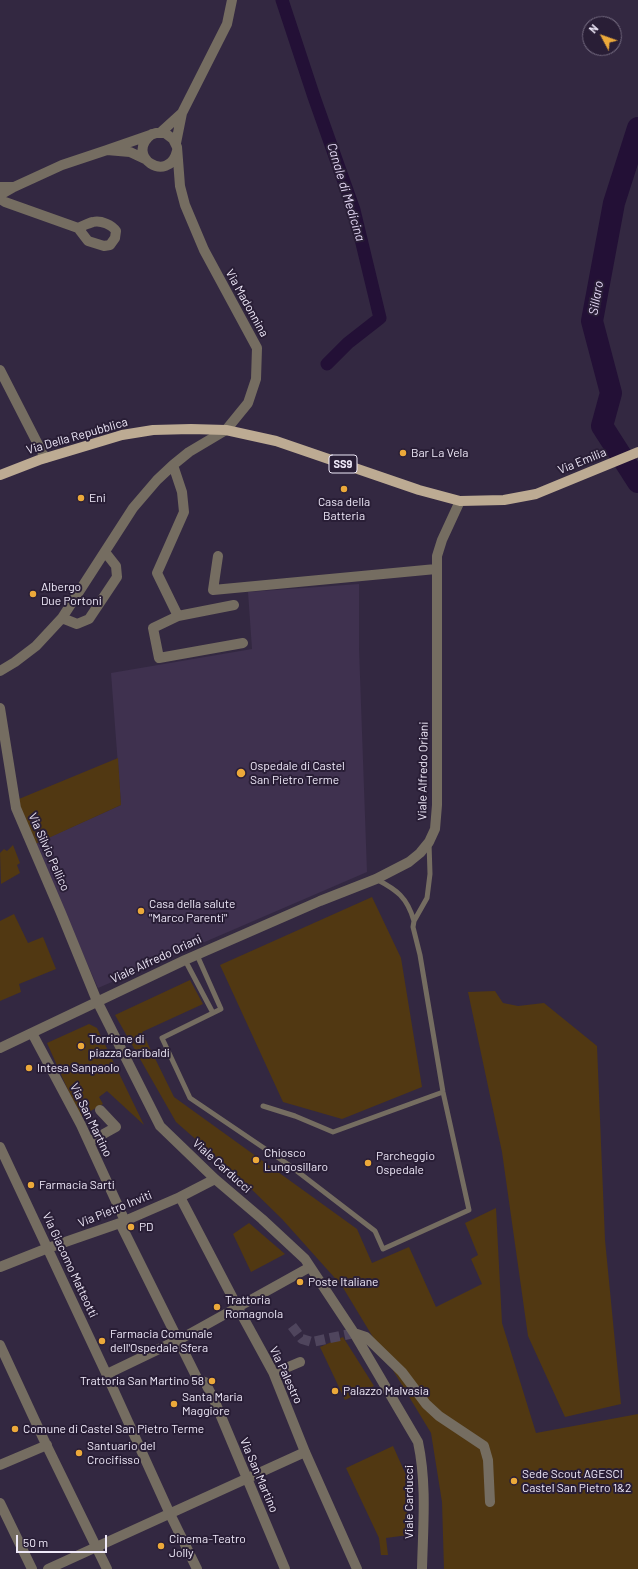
<!DOCTYPE html>
<style>
body{margin:0}
#map{position:relative;width:638px;height:1569px;overflow:hidden;background:#332841;font-family:Barlow,sans-serif}
canvas{display:block}
.north{position:absolute;left:582px;top:16px;width:40px;height:40px;box-sizing:border-box;background:#291e36;border:1px solid #786f84;border-radius:50%;rotate:311deg;font-size:11px;font-weight:700;line-height:16px;text-align:center;color:#efe9f9}
.north::after{content:'';display:block;margin:auto;width:14px;height:18px;background:#eca93a;clip-path:polygon(50% 0,100% 100%,50% 72%,0 100%)}
.scale{position:absolute;left:16px;top:1535px;width:91px;height:18px;box-sizing:border-box;border:2px solid #efe9f9;border-top:0;padding-left:5px;font-size:12px;line-height:14px;white-space:nowrap;color:#efe9f9;-webkit-text-stroke:3px #291e36;paint-order:stroke}
</style>
<div id="map">
<canvas width="638" height="1569"></canvas>
<div class="north">N</div>
<div class="scale">50 m</div>
</div>
<script>
const g = document.querySelector('canvas').getContext('2d');
g.lineJoin = 'round';
function paint(path, color) {
  g.fillStyle = color;
  g.fill(path, 'evenodd');
}
function strokePath(path, color, width, dash) {
  g.strokeStyle = color;
  g.lineWidth = width;
  g.lineCap = dash ? 'butt' : 'round';
  g.setLineDash(dash || []);
  g.stroke(path);
}
function write(font, color, halo, rows, align = 'center') {
  g.font = font + ' Barlow,sans-serif';
  g.lineWidth = 4;
  g.setLineDash([]);
  g.textBaseline = 'middle';
  g.strokeStyle = halo;
  g.fillStyle = color;
  for (const [text, x, y, turn = 0] of rows) {
    g.save();
    g.translate(x, y);
    g.rotate((+turn || 0) * Math.PI / 180);
    g.textAlign = isNaN(turn) ? turn : align;
    if (halo) g.strokeText(text, 0, 0);
    g.fillText(text, 0, 0);
    g.restore();
  }
}
paint(new Path2D(`
 M359,584V648L367,872L98,988L34,844L121,805L111,673L252,649L248,592Z`), '#3f314f');
paint(new Path2D(`
 M118,758L121,805L31,846L14,801Z
 M13,845L20,863L17,865L20,873L1,884L0,853L4,849L7,851Z
 M372,897L401,958L422,1087L342,1119L283,1102L220,965Z
 M14,914L28,943L43,937L56,969L19,984L21,992L0,1001V921Z
 M190,980L203,1004L142,1032L174,1097L357,1229L372,1263L409,1247L436,1307L482,1284L471,1259L478,1255L465,1223L496,1208L502,1323L536,1433L638,1414V1569H444L442,1502L431,1433L342,1286L282,1219L241,1179L176,1122L115,1015Z
 M495,991L503,1003L518,1006L544,1003L597,1046L605,1240L621,1404L565,1417L528,1336L502,1152L468,992Z
 M89,1024L97,1028L144,1125L107,1091L99,1097L103,1104L80,1117L47,1043Z
 M249,1223L285,1254L251,1272L233,1234Z
 M343,1337L374,1386L345,1400L320,1347Z
 M393,1446L406,1475L408,1535L386,1538L388,1555H381L379,1538L346,1468Z`), '#513812');
strokePath(new Path2D(`
 M282,0L314,97L354,210L380,318L348,343L327,364`), '#231036', 13);
strokePath(new Path2D(`
 M638,128L614,203L592,321L611,393L602,426L638,482`), '#231036', 22);
strokePath(new Path2D(`
 M292,1326L302,1339L312,1342L354,1333`), '#4f455d', 10, [10, 5]);
strokePath(new Path2D(`
 M376,879C397,890 407,897 414,921
 M197,955L221,1009L162,1038L190,1098L289,1165L375,1231L383,1249L469,1210L443,1092L420,955L413,927L414,921L427,898L430,874L429,843
 M185,960L213,1013
 M263,1106L295,1116L333,1132L443,1092`), '#756d61', 5);
strokePath(new Path2D(`
 M160,133L182,113
 M152,134C123,156 169,185 177,151
 M176,143L182,113L227,24L232,0
 M0,187H14L0,195
 M14,187L62,165L107,150
 M0,199L5,202L78,228L88,241L104,246L110,245L115,238L116,231C112,225 101,220 93,222C88,223 83,226 78,228
 M0,370L45,458
 M173,465L182,492L184,512L157,573L178,616L153,628L159,658L243,643
 M218,556L213,590L436,569
 M178,616L234,605
 M62,618L77,624L89,619L117,577L116,566L105,552
 M0,671L15,662L36,646L62,618L133,508L157,480L173,465L189,452L226,430L248,403L256,379L257,348L204,250L185,205L180,186L177,147L173,139L165,133H156L107,150L130,152L145,159
 M0,708L16,808L61,913L97,1001L160,1126L215,1179L262,1219L305,1259L354,1333L418,1442C427,1484 423,1527 422,1569
 M32,1033L81,1125L125,1221
 M0,1048L185,960L320,901L376,879L409,862L420,853L429,842L435,829L437,805V556L442,540L460,501
 M89,1142L116,1127L100,1110
 M0,1147L105,1371L170,1514L197,1569
 M180,1197L238,1308L273,1372L305,1452L357,1569
 M120,1223L198,1380L205,1382L215,1402L285,1569
 M0,1267L48,1248L120,1223L180,1197L215,1179
 M354,1333L366,1337L402,1372L426,1404L439,1416L484,1446L488,1460L490,1502
 M0,1345L43,1438L107,1569
 M274,1373L300,1362
 M107,1374L184,1337L310,1267
 M0,1465L47,1445
 M0,1503L32,1569
 M48,1569L305,1452`), '#756d61', 10);
strokePath(new Path2D(`
 M0,475L39,460L122,435L153,430L191,429L226,430L276,441L419,490L460,501L504,500L536,494L638,452`), '#bdab93', 10);
for (const [x, y, r, color] of [
 [403,453,4,"#eca93a"],
 [344,489,4,"#eca93a"],
 [81,498,4,"#eca93a"],
 [33,594,4,"#eca93a"],
 [241,773,5,"#eca93a"],
 [141,911,4,"#eca93a"],
 [81,1046,4,"#eca93a"],
 [29,1068,4,"#eca93a"],
 [256,1160,4,"#eca93a"],
 [368,1163,4,"#eca93a"],
 [31,1185,4,"#eca93a"],
 [131,1227,4,"#eca93a"],
 [300,1282,4,"#eca93a"],
 [217,1307,4,"#eca93a"],
 [102,1341,4,"#eca93a"],
 [212,1381,4,"#eca93a"],
 [335,1391,4,"#eca93a"],
 [174,1404,4,"#eca93a"],
 [15,1429,4,"#eca93a"],
 [79,1453,4,"#eca93a"],
 [514,1481,4,"#eca93a"],
 [161,1546,4,"#eca93a"]
]) {
  const dot = new Path2D();
  dot.arc(x, y, r, 0, 2 * Math.PI);
  g.fillStyle = color;
  g.fill(dot);
  strokePath(dot, '#291e36', 1.5);
}
for (const [x, y, w] of [
 [343,464,28]
]) {
  const box = new Path2D();
  box.roundRect(x - w / 2, y - 9, w, 18, 3);
  g.fillStyle = '#291e36';
  g.fill(box);
  strokePath(box, '#efe9f9', 1);
}
write('bold 11px', '#efe9f9', null, [
 ["SS9",343,464]
]);
write('12px', '#efe9f9', '#291e36', [
 ["Via Madonnina",247,303,61],
 ["Via Della Repubblica",77,436,-16],
 ["Via Emilia",582,461,-22],
 ["Viale Alfredo Oriani",423,771,-89],
 ["Via Silvio Pellico",49,852,66],
 ["Viale Alfredo Oriani",156,959,-25],
 ["Via San Martino",91,1120,64],
 ["Viale Carducci",222,1166,42],
 ["Via Pietro Inviti",115,1209,-22],
 ["Via Giacomo Matteotti",70,1265,65],
 ["Via Palestro",286,1375,65],
 ["Via San Martino",259,1475,67],
 ["Viale Carducci",409,1502,-90]
]);
write('12px', '#efe9f9', '#291e36', [
 ["Bar La Vela",411,453],
 ["Eni",89,498],
 ["Casa della",344,502,"center"],
 ["Batteria",344,516,"center"],
 ["Albergo",41,587],
 ["Due Portoni",41,601],
 ["Ospedale di Castel",250,766],
 ["San Pietro Terme",250,780],
 ["Casa della salute",149,904],
 ["\"Marco Parenti\"",149,918],
 ["Torrione di",89,1039],
 ["piazza Garibaldi",89,1053],
 ["Intesa Sanpaolo",37,1068],
 ["Chiosco",264,1153],
 ["Lungosillaro",264,1167],
 ["Parcheggio",376,1156],
 ["Ospedale",376,1170],
 ["Farmacia Sarti",39,1185],
 ["PD",139,1227],
 ["Poste Italiane",308,1282],
 ["Trattoria",225,1300],
 ["Romagnola",225,1314],
 ["Farmacia Comunale",110,1334],
 ["dell'Ospedale Sfera",110,1348],
 ["Trattoria San Martino 58",204,1381,"right"],
 ["Palazzo Malvasia",343,1391],
 ["Santa Maria",182,1397],
 ["Maggiore",182,1411],
 ["Comune di Castel San Pietro Terme",23,1429],
 ["Santuario del",87,1446],
 ["Crocifisso",87,1460],
 ["Sede Scout AGESCI",522,1474],
 ["Castel San Pietro 1&2",522,1488],
 ["Cinema-Teatro",169,1539],
 ["Jolly",169,1553]
], 'left');
write('italic 13px', '#e6daf7', '#291e36', [
 ["Canale di Medicina",346,192,73],
 ["Sillaro",596,298,-80]
]);
</script>
